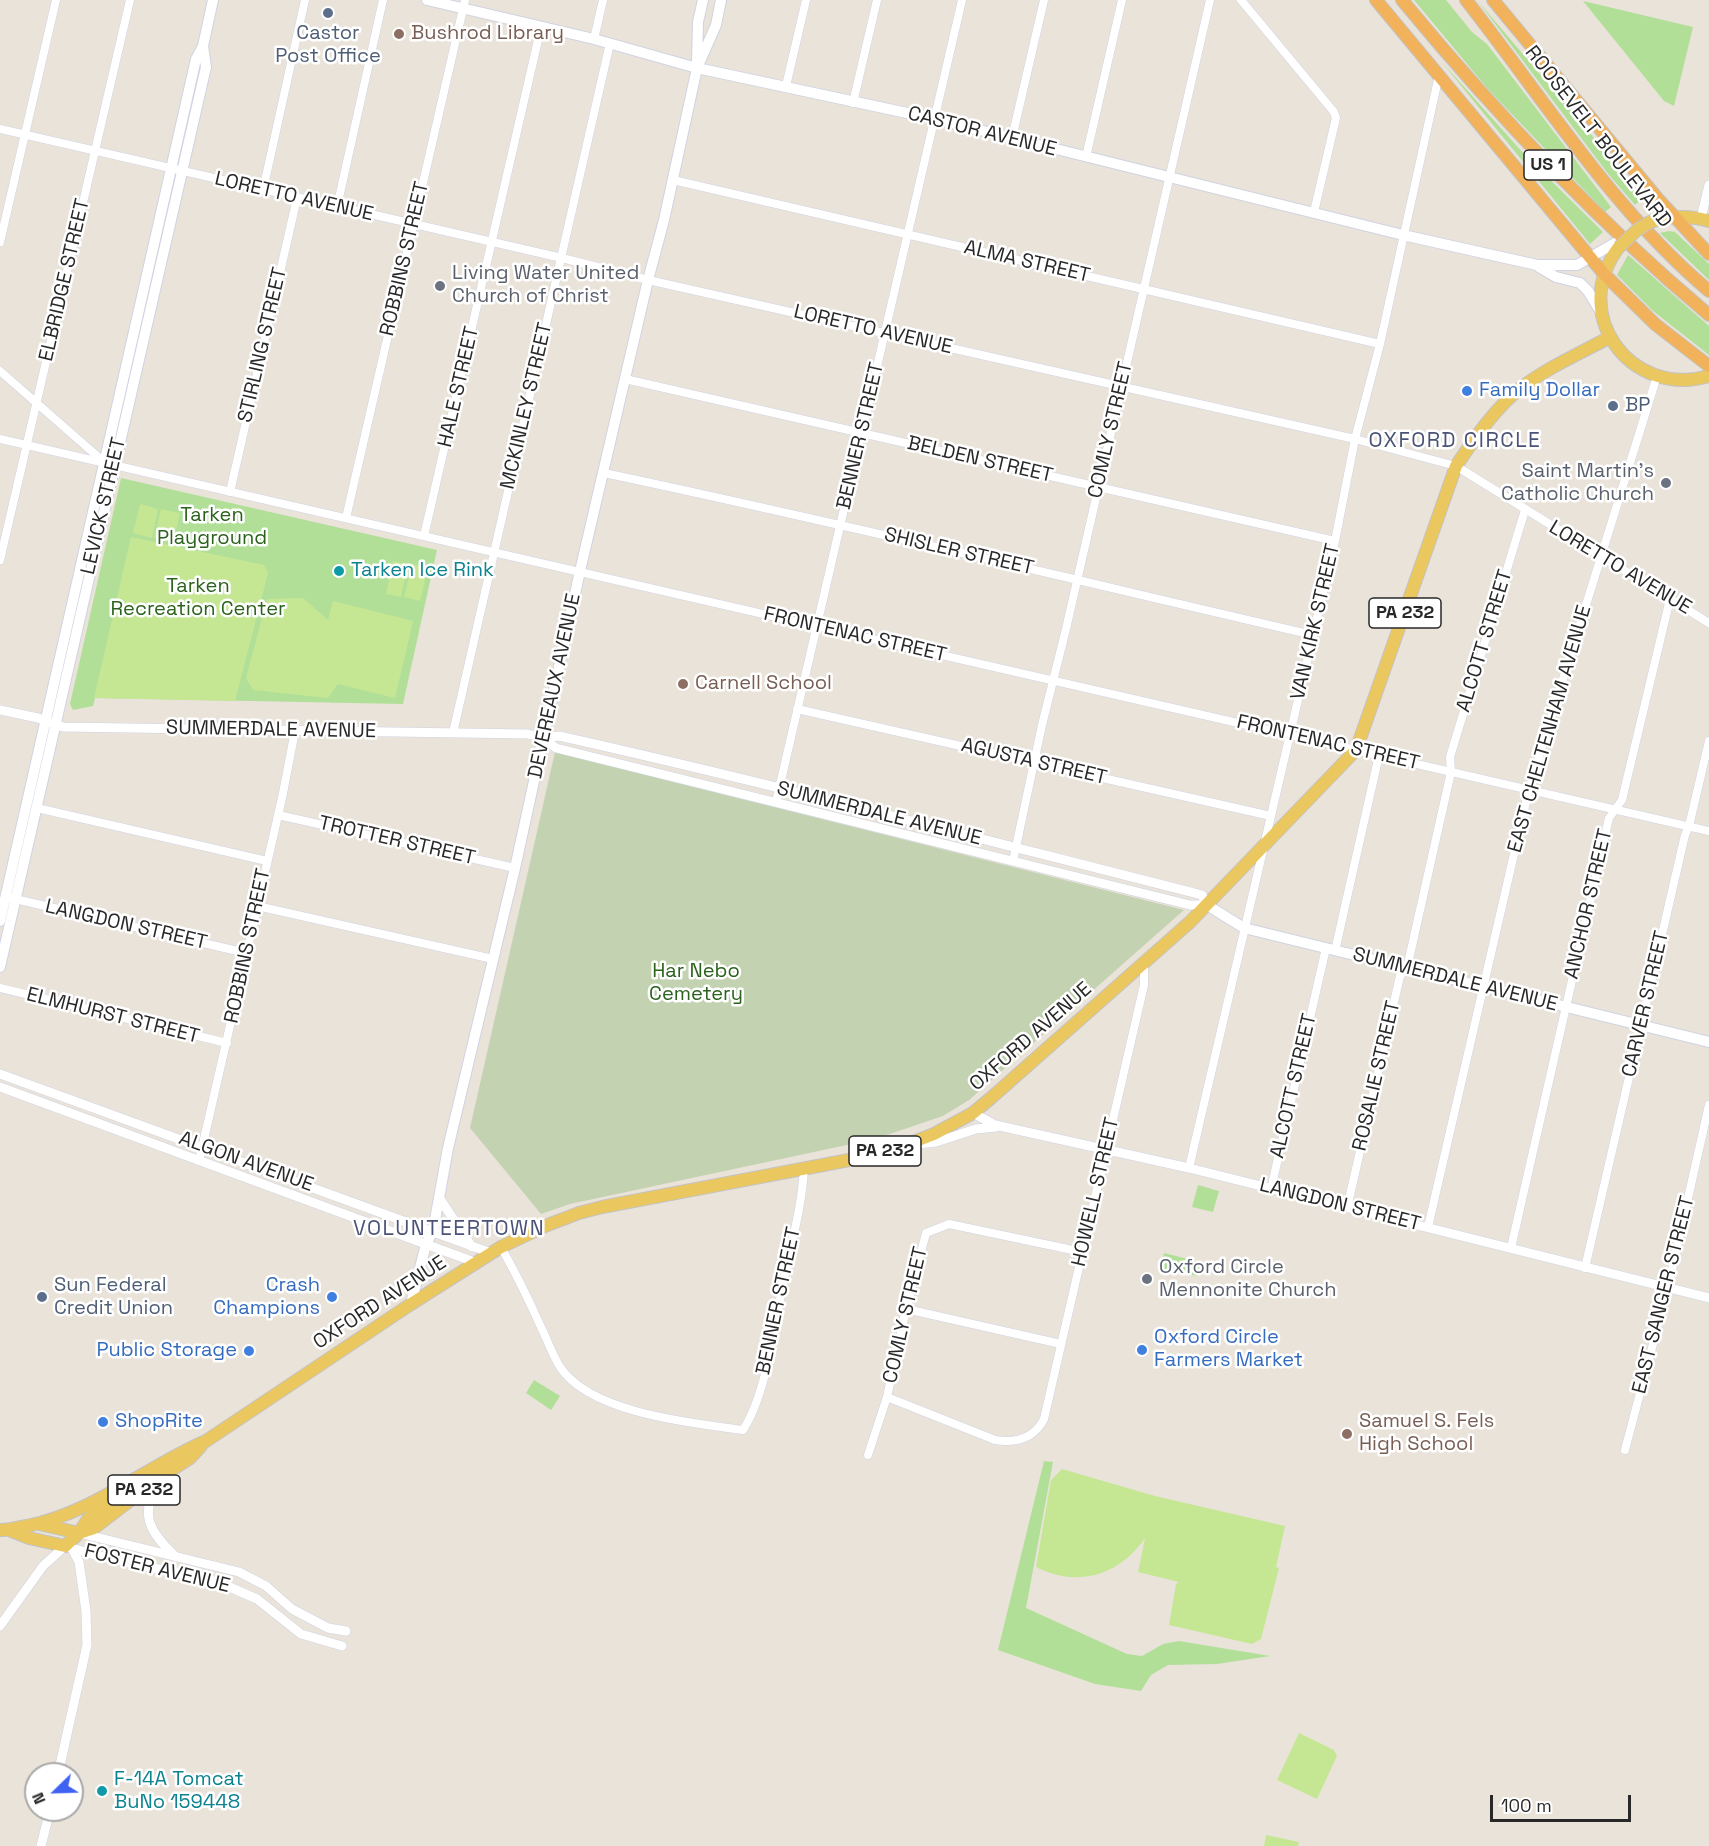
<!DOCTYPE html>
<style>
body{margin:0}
#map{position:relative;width:1709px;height:1846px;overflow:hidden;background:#eae3da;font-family:"Space Grotesk",sans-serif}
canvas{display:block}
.north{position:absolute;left:24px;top:1762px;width:60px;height:60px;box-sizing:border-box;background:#fff;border:2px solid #a9a9a9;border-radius:50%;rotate:247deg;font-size:16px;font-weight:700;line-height:24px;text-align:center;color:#282828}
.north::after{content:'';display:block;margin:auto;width:21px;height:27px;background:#3f62f3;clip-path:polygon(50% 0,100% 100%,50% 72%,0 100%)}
.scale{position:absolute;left:1490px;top:1795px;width:141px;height:27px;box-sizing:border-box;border:3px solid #282828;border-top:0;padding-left:8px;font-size:18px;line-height:21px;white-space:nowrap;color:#282828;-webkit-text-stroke:4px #fff;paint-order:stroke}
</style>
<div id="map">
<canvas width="1709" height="1846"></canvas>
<div class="north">N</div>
<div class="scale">100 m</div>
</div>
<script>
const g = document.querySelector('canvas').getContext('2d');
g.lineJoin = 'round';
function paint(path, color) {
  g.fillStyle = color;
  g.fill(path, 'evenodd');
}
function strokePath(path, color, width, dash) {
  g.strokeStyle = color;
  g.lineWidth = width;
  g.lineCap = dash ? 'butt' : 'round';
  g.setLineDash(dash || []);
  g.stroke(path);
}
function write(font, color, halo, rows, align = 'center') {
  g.font = font + ' "Space Grotesk",sans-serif';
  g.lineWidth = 5;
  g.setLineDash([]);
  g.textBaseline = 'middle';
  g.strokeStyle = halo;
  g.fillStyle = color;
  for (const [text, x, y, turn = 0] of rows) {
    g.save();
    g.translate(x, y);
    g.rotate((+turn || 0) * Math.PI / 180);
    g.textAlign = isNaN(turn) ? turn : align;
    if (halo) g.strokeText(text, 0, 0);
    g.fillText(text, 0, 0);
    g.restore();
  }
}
paint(new Path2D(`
 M1414,0H1446L1472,32L1487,44L1611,207L1605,212L1487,88Z
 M1477,0L1644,197L1635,205L1609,175Z
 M1583,1L1693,27L1674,106L1664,101Z
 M1441,61L1524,154L1603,232L1590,244Z
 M1669,231L1675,232L1709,264V280L1660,233Z
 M1628,255L1709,326V355L1653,311L1617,275Z
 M121,478L437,550L403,704L95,698L93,706L73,710L70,704Z
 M1198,1185L1219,1191L1213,1212L1192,1207Z
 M1164,1253L1200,1262L1197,1276L1161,1268Z
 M534,1380L560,1396L551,1410L526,1393Z
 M1044,1461L1053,1462L1026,1608L1127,1654L1142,1656L1163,1644L1179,1641L1270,1656L1217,1664L1168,1665L1151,1675L1141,1691L1095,1684L998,1650Z`), '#b1df98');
paint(new Path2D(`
 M555,752L1184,910L969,1100L943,1116L875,1139L570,1204L541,1214L470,1128Z`), '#c3d3b2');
paint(new Path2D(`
 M140,504L158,509L152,538L133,533Z
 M161,509L180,513L173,543L154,538Z
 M131,537L264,565L268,573L235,701L94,698Z
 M393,561L408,564L401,597L386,594Z
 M412,564L428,568L420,601L404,597Z
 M303,598L328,620L333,601L413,621L395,698L338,684L328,698L253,690L246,678L267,599Z
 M1062,1469L1155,1496L1285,1526L1276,1567L1279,1568L1261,1639L1252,1644L1169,1625L1176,1584L1179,1582L1138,1572L1145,1538C1119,1576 1077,1588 1036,1567L1051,1480Z
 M1299,1733L1334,1750L1337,1756L1317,1799L1277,1780Z
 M1266,1835L1299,1842L1298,1846H1264Z`), '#c5e794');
const minor = new Path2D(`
 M1241,0L1334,112L1336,118L1314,212
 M594,39L603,0
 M786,86L806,0
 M853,103L877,0
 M0,129L562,258L648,280L1355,439L1456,466L1709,623
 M1012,138L1044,0
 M1086,157L1122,0
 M673,180L1380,344
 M263,190L305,0
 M337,207L383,0
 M0,242L56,0
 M0,371L104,462
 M625,379L1335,541
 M0,439L1709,831
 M604,473C841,523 1076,580 1313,635
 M230,492L297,198
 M346,518L465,0
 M424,536L541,27
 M0,560L130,0
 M797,709L1271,816
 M453,733L610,43
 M776,802L962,0
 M37,808L267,861
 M278,815L515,868
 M1013,861L1042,725L1066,629L1210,0
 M11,898L246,953
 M257,906L493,959
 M1335,951L1379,755
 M0,988L227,1043
 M199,1161L282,798L295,731
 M1189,1168L1335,541L1355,439L1380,344L1439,75
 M1271,1189L1326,948
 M1347,1208L1400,976L1407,968L1451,772L1450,757L1525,510
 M1428,1227L1529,789L1657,376
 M501,1247C515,1272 528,1298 540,1325C547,1339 552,1354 560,1367C590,1413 691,1423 743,1430C766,1395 775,1325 783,1283C791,1244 802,1207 804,1168
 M1511,1248L1609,818L1622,800L1670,599
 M1585,1268L1685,835L1689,826L1709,741
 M906,1309L1061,1344
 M887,1397L995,1440C1015,1443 1034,1439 1044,1419L1144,985V964
 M1625,1450L1668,1287L1709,1105
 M868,1455L887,1397L906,1309L926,1233L949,1224L1082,1252`);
const tertiary = new Path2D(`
 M1701,218L1709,185
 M0,710L38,718L63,727L528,734L543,738L556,748L1190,905H1207L1202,895C988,841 774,784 559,736L543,738
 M0,1074L491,1253
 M0,1087L477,1263
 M973,1113L995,1125L1189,1168L1709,1298
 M917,1144L936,1142L976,1129L996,1127
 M440,1199L472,1247
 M159,1482C138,1515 150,1532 176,1557
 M79,1533L239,1572L266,1586L292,1609L328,1628L346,1631
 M0,1626L43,1566L65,1546L95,1555L218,1582L257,1599L301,1634L342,1646
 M58,1774L87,1645L86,1611L79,1562L72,1548
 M41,1846L50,1810`);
const secondary = new Path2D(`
 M427,0L594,39L697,68L935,119L1403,235L1537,265H1577L1615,243
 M697,62L698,22L703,0
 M1539,267L1556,277L1580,283L1588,291L1601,312
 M1207,905L1244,928L1709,1042
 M0,921L196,59L203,46L213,0
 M0,967L206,67L203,46
 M411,1304L426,1244L433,1231L448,1148L515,868L580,571L648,280L664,220L697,68L716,25L721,0`);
const primary = new Path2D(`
 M1650,222C1670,216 1689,215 1709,221
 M1619,247C1568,313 1630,399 1709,376
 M39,1524L79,1533L94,1528L162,1476L190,1458L201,1446
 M0,1530C10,1530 18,1527 27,1526C93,1513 146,1467 206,1441L411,1304L501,1247L545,1226L579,1213L602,1207L865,1157L908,1144L934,1134L973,1113L991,1098L1190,922L1356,750L1456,466C1475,438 1495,408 1521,388C1548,367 1581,353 1610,337
 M9,1530L29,1538L65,1546L79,1533L88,1519L117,1495`);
const trunk = new Path2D(`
 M1376,0L1604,274L1655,324L1709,366
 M1402,0C1496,114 1596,220 1709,315
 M1466,0C1544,99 1612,209 1709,291
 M1493,0L1658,199L1709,254`);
strokePath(minor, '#d0d3e1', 9);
strokePath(tertiary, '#d0d3e1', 10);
strokePath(secondary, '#d0d3e1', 12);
strokePath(primary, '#c3c3c3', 14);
strokePath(trunk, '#c3c3c3', 14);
strokePath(minor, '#fff', 8);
strokePath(tertiary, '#fff', 9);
strokePath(secondary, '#fff', 10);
strokePath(primary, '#ebc85f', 12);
strokePath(trunk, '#f2b25c', 12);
const primaryBridge = new Path2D(`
 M1619,247L1637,230L1650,222`);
strokePath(primaryBridge, '#c3c3c3', 14, []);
strokePath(primaryBridge, '#ebc85f', 12);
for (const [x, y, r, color] of [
 [328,13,6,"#5c6f8a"],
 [399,34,6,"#8d6e63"],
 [440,286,6,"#6b7280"],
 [1467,391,6,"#3f7fe0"],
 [1613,406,6,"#5c6f8a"],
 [1666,483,6,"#6b7280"],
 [339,571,6,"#0f9aa8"],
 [683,684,6,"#8d6e63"],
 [1147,1279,6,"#6b7280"],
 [42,1297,6,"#5c6f8a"],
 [332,1297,6,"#3f7fe0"],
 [1142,1350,6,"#3f7fe0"],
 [249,1351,6,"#3f7fe0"],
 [103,1422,6,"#3f7fe0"],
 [1347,1434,6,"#8d6e63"],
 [102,1791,6,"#0f9aa8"]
]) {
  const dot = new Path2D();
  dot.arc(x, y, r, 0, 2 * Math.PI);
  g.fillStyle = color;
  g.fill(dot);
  strokePath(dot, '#fff', 2);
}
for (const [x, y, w] of [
 [1548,165,48],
 [1405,613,72],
 [885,1151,72],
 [144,1490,72]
]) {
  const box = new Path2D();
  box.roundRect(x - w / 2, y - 15, w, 30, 4.5);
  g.fillStyle = '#fff';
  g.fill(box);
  strokePath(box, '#282828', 1.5);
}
write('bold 18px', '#282828', null, [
 ["US 1",1548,165],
 ["PA 232",1405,613],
 ["PA 232",885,1151],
 ["PA 232",144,1490]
]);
write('20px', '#4e5e75', '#fff', [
 ["Castor",328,34,"center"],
 ["Post Office",328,57,"center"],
 ["BP",1625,406],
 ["Sun Federal",54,1286],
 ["Credit Union",54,1309]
], 'left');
write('20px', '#785e54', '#fff', [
 ["Bushrod Library",411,34],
 ["Carnell School",695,684],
 ["Samuel S. Fels",1359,1422],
 ["High School",1359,1445]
], 'left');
write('20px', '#282828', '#fff', [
 ["CASTOR AVENUE",982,132,14],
 ["ROOSEVELT BOULEVARD",1598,137,52],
 ["LORETTO AVENUE",294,197,13],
 ["ROBBINS STREET",405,259,-77],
 ["ALMA STREET",1027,262,13],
 ["ELBRIDGE STREET",65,280,-77],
 ["LORETTO AVENUE",873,330,13],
 ["STIRLING STREET",263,345,-77],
 ["HALE STREET",459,387,-77],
 ["MCKINLEY STREET",527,406,-77],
 ["COMLY STREET",1111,430,-77],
 ["BENNER STREET",861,436,-77],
 ["BELDEN STREET",980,460,13],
 ["LEVICK STREET",104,506,-77],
 ["SHISLER STREET",959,552,13],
 ["LORETTO AVENUE",1620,568,31],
 ["VAN KIRK STREET",1316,622,-77],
 ["FRONTENAC STREET",855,635,13],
 ["ALCOTT STREET",1485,641,-73],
 ["DEVEREAUX AVENUE",555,686,-78],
 ["EAST CHELTENHAM AVENUE",1550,729,-74],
 ["SUMMERDALE AVENUE",271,730,1],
 ["FRONTENAC STREET",1328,743,13],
 ["AGUSTA STREET",1034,762,13],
 ["SUMMERDALE AVENUE",879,814,14],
 ["TROTTER STREET",397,841,13],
 ["ANCHOR STREET",1589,904,-77],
 ["LANGDON STREET",126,925,13],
 ["ROBBINS STREET",248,946,-78],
 ["SUMMERDALE AVENUE",1455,980,14],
 ["CARVER STREET",1646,1004,-77],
 ["ELMHURST STREET",113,1016,14],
 ["OXFORD AVENUE",1031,1037,-41],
 ["ROSALIE STREET",1377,1076,-77],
 ["ALCOTT STREET",1294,1086,-77],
 ["ALGON AVENUE",246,1162,20],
 ["HOWELL STREET",1096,1192,-77],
 ["LANGDON STREET",1340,1205,14],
 ["EAST SANGER STREET",1664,1295,-76],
 ["BENNER STREET",779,1301,-78],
 ["OXFORD AVENUE",380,1303,-33],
 ["COMLY STREET",906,1315,-77],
 ["FOSTER AVENUE",157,1569,14]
]);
write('20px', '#5b616d', '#fff', [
 ["Living Water United",452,274],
 ["Church of Christ",452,297],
 ["Saint Martin's",1654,472,"right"],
 ["Catholic Church",1654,495,"right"],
 ["Oxford Circle",1159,1268],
 ["Mennonite Church",1159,1291]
], 'left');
write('20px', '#366cbe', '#fff', [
 ["Family Dollar",1479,391],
 ["Crash",320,1286,"right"],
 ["Champions",320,1309,"right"],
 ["Oxford Circle",1154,1338],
 ["Farmers Market",1154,1361],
 ["Public Storage",237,1351,"right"],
 ["ShopRite",115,1422]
], 'left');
write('20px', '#2b621c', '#fff', [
 ["Tarken",212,516],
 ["Playground",212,539],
 ["Tarken",198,587],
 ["Recreation Center",198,610],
 ["Har Nebo",696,972],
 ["Cemetery",696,995]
]);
write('20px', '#0d838f', '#fff', [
 ["Tarken Ice Rink",351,571],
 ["F-14A Tomcat",114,1780],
 ["BuNo 159448",114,1803]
], 'left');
g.letterSpacing = '1.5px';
write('21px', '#4b5377', '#fff', [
 ["OXFORD CIRCLE",1455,441],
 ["VOLUNTEERTOWN",449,1229]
]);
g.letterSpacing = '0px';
</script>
